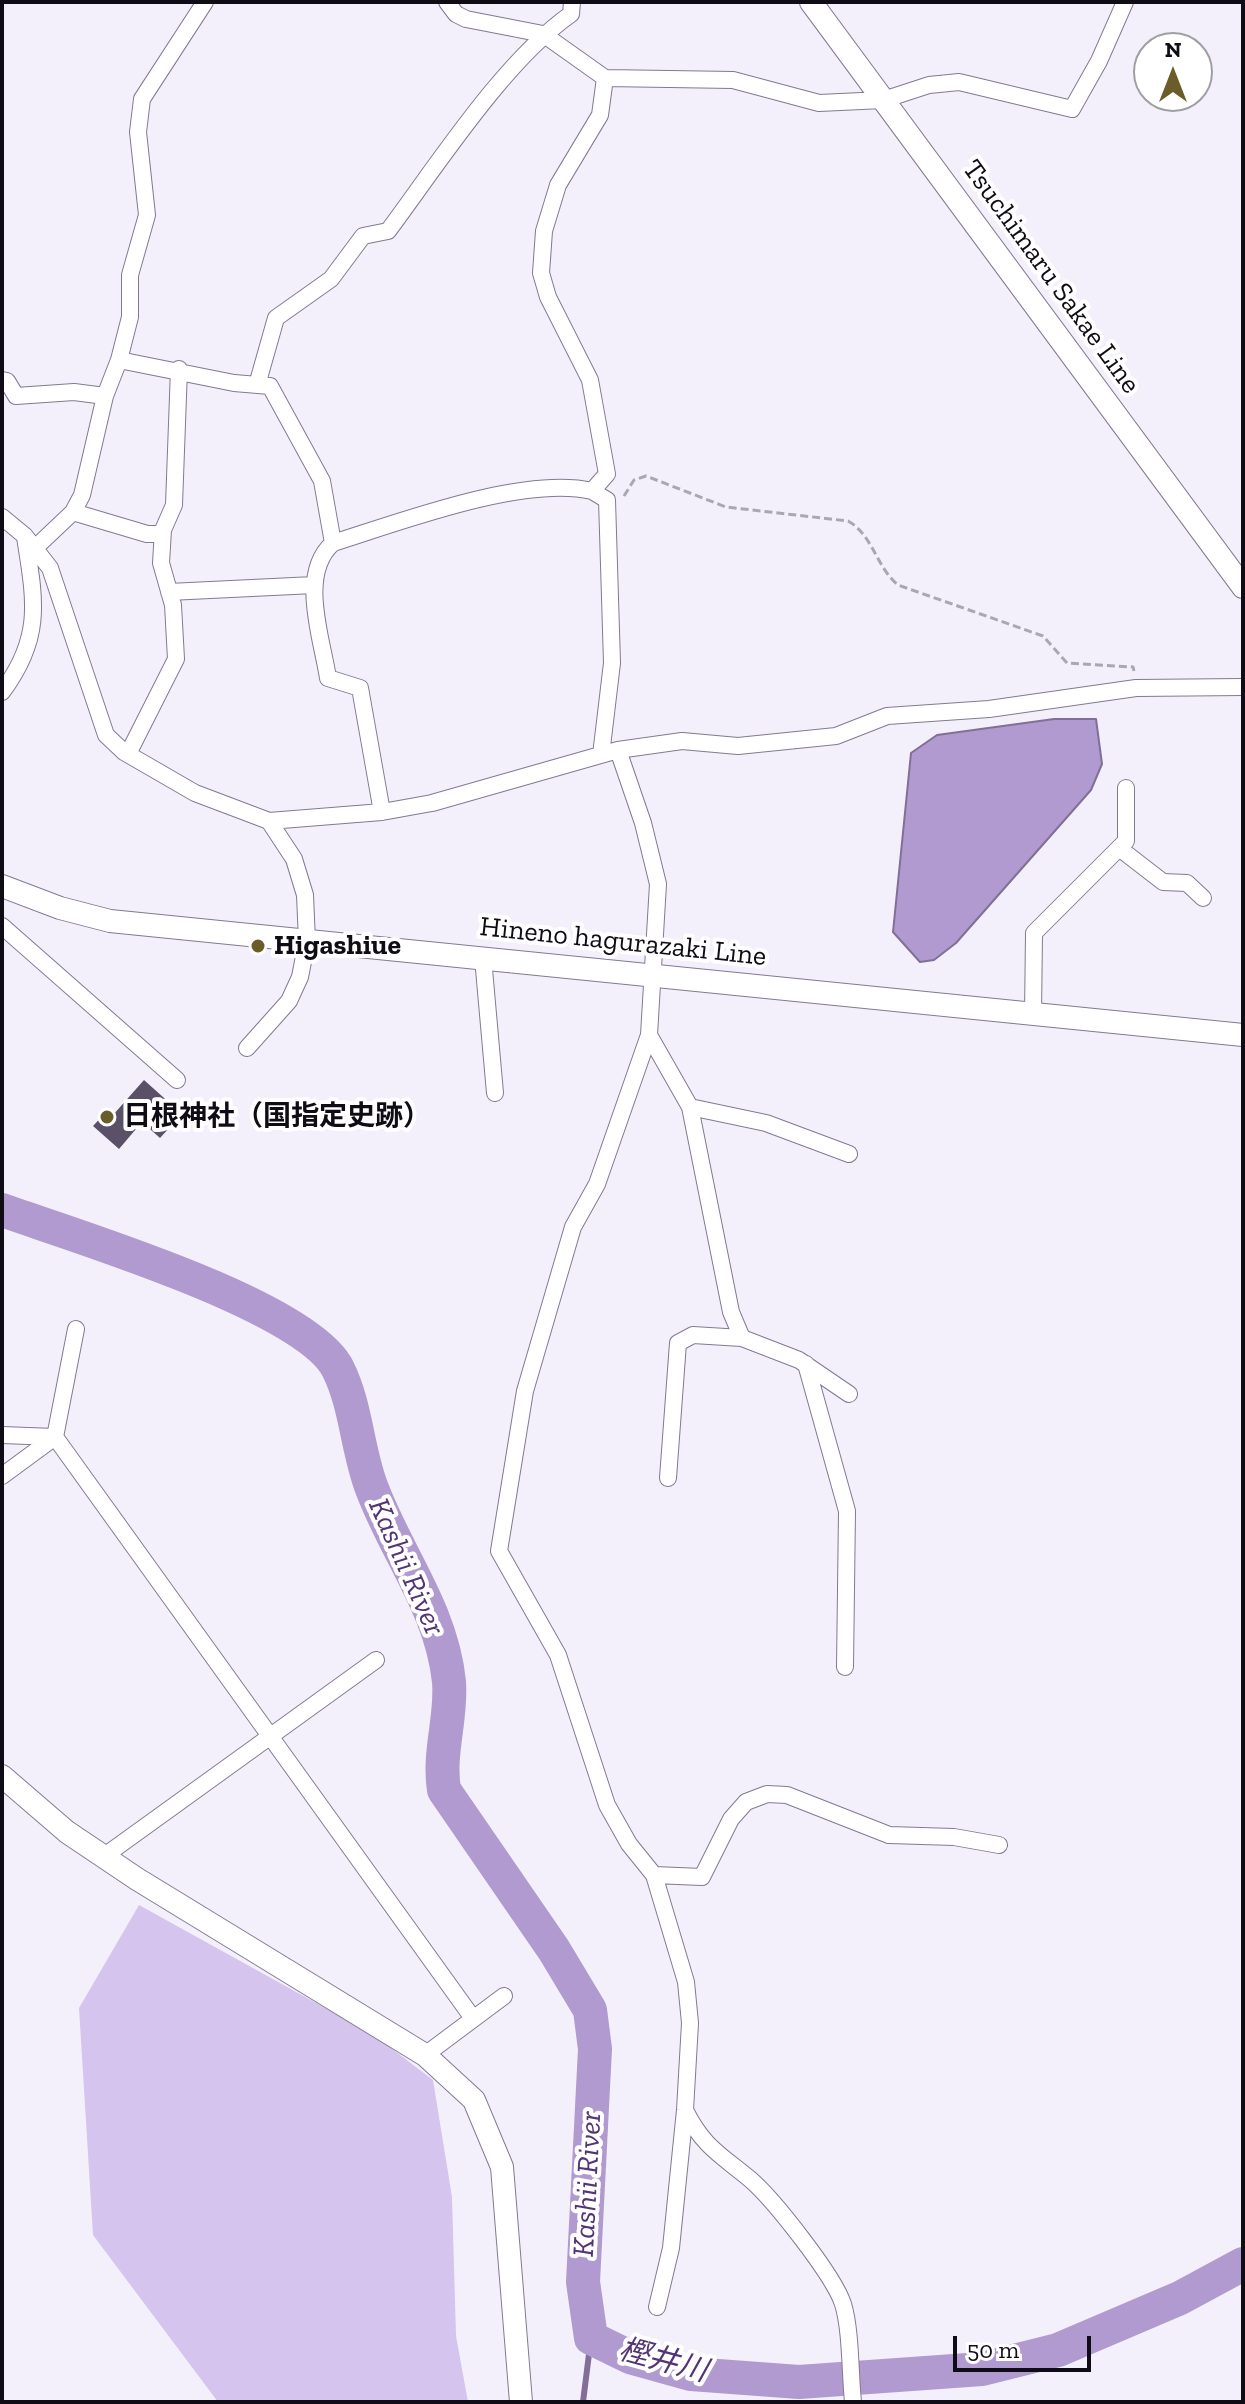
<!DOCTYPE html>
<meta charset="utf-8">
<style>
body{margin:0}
#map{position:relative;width:1245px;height:2404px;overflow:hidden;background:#f4f0fb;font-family:"Zilla Slab",serif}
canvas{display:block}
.frame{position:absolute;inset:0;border:4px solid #100c15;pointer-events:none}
.north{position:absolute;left:1133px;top:32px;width:80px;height:80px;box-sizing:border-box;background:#fff;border:2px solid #9f9ea1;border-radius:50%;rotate:0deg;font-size:22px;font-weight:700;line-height:32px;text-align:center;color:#100c15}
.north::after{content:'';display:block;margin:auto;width:28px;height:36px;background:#6b5d2a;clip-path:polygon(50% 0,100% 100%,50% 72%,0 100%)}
.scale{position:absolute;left:953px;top:2336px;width:138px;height:36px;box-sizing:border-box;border:4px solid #100c15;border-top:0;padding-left:10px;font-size:24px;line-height:28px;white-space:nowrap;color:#100c15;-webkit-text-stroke:6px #fff;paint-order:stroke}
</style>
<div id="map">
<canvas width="1245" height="2404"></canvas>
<div class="frame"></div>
<div class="north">N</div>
<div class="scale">50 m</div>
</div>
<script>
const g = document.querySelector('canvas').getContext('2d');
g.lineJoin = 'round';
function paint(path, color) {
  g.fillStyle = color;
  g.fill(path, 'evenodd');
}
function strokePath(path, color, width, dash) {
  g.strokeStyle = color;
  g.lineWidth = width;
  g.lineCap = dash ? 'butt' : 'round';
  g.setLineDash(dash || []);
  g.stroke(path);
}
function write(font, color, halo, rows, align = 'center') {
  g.font = font + ' "Zilla Slab","Noto Sans JP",serif';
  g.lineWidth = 8;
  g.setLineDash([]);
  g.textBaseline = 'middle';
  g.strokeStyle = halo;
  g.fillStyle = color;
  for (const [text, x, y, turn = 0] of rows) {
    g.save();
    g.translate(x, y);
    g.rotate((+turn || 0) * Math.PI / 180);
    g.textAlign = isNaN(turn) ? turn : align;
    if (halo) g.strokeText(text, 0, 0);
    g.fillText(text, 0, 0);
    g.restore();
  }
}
paint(new Path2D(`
 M139,1905L374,2035L433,2080L452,2197L456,2336L468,2402H218L93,2235L79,2008Z`), '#d5c4ee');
const water = new Path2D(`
 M1054,719H1096L1102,764L1091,790L956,943L934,960L920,962L893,932L911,753L937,735Z`);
paint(water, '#b19acf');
strokePath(water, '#816f97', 2);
strokePath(new Path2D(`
 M583,2402L591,2338`), '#816f97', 6);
strokePath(new Path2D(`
 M2,1210C72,1235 308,1306 338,1369C356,1405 357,1448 371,1486C395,1552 442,1609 449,1682C452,1718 438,1752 444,1790L554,1950L590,2010L595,2049L583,2282L591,2338L630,2357L691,2374L799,2382L982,2369L1058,2350L1180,2298L1243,2264`), '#b19acf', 34);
paint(new Path2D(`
 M144,1080L182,1114L160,1138L142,1122L119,1149L93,1126L107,1111L113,1115Z`), '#5a5068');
const street = new Path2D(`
 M447,2L456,14L466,19L543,34L605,78L733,80L819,103L883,100L929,85L959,82L1072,109L1099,61L1125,2
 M119,360L234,383L270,386L322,481L333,543C400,522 524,475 592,491L607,474L590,380L548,297L541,273L544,231L558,185L600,115L605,78
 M2,380L7,381L16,396L74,392L105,396
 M257,385L276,318L331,279L363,236L388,231C438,164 504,61 571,14L572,2
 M592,491L607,500L612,663L601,755
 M73,512L147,534H162
 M2,517L25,536L50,568L106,735L124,752L195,793L269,821L294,859L305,895L307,941L300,977L289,1001L247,1048
 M333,543C298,574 322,638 328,678L360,688L382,812
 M35,548L73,512L82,495L105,396L119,360L130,317V275L147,215L138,132L142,99L205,2
 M169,592L314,585
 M2,692C43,637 35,601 25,537
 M618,750L643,823L658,884L649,1035L690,1107L766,1123L849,1154
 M128,754L176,659L173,605L161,563L163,530L174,505L179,369
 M269,821L382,812L432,803L618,750L682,741L738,746L836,736L887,716L989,709L1136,688L1243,687
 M1119,848L1163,882L1187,883L1203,898
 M2,926L177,1080
 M483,958L495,1093
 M1033,1015L1034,933L1126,841V788
 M649,1035L597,1184L573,1227L525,1391L499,1551L558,1655L607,1805L629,1844L654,1875L686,1982L690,2023L685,2110L671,2248L657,2307
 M690,1107L731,1312L742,1338L799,1360L849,1394
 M806,1364L847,1511L845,1667
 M2,1435L55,1437L472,2017
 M2,1476L55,1437L76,1329
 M668,1478L678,1343L693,1335L742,1338
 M103,1857L376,1660
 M654,1875L702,1877L731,1819L746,1802L767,1794L787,1795L889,1835L954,1837L999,1845
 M425,2055L504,1996
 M685,2110C703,2147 721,2155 751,2180C774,2200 834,2276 843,2304C851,2330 850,2373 853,2402`);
const secondary = new Path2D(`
 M811,2L1243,587
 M2,886L60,908L110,921L1243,1035
 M2,1776L67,1832L137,1879L425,2055L474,2100L502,2167L521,2402`);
strokePath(street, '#837992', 18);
strokePath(secondary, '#837992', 24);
strokePath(new Path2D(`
 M624,496L634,480L646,476L726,507L848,521C873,535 876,567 898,585L1043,636L1067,663L1133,667L1134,671`), '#aba7b1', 3, [8, 4]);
strokePath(street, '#fff', 16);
strokePath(secondary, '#fff', 22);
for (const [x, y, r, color] of [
 [258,946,8,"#6b5d2a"],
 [107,1117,8,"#6b5d2a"]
]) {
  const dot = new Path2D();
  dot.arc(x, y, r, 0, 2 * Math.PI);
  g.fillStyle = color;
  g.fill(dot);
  strokePath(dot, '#fff', 3);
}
write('28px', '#100c15', '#fff', [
 ["Tsuchimaru Sakae Line",1051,277,54],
 ["Hineno hagurazaki Line",623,942,6]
]);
write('bold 28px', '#100c15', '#fff', [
 ["Higashiue",274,946],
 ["日根神社（国指定史跡）",123,1117]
], 'left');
write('italic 30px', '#533475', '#fff', [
 ["Kashii River",406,1567,66],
 ["Kashii River",588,2184,-87],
 ["樫井川",663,2361,15]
]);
</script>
